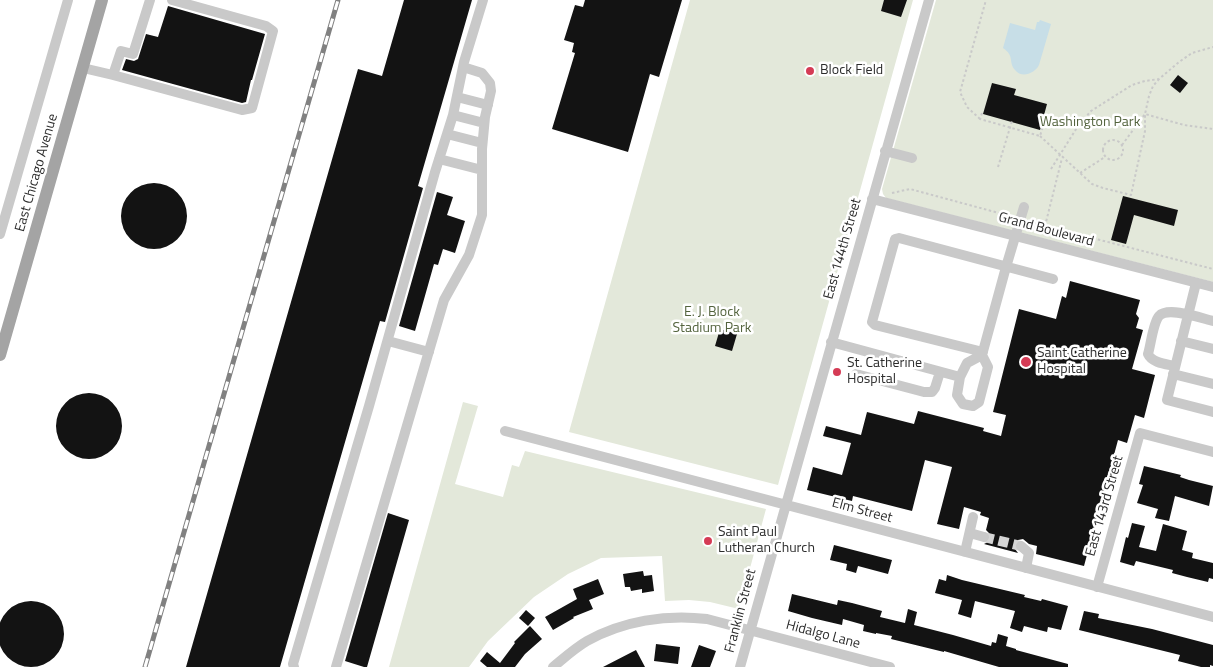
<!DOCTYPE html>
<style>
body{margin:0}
canvas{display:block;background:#fff}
</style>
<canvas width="1213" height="667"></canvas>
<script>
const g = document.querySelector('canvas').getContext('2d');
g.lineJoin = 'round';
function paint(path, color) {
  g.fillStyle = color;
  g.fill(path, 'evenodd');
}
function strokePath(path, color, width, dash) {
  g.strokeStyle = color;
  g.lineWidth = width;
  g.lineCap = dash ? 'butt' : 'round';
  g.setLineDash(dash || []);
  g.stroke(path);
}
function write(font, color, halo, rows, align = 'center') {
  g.font = font + ' "Titillium Web",sans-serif';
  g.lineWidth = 5;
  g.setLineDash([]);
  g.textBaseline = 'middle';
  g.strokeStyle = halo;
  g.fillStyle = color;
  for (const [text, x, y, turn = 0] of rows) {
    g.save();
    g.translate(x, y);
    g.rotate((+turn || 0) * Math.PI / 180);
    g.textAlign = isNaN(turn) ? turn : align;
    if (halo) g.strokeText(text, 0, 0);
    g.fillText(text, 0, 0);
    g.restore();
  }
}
paint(new Path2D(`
 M690,0H913L778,485L569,432Z
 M936,0H1213V282L886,198L883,194L882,189Z
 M463,402L478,406L455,484L503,497L512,465L519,467L525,451L766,509L739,609L710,602L689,600L665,601L662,556L601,558L568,574L534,597L488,641L469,667H389Z`), '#e3e8da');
paint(new Path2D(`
 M1040,20L1051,24L1039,65C1035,73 1022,79 1015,70C1008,62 1015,56 1003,48L1010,23L1035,30L1037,22H1039Z`), '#c7dee7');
paint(new Path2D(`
 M404,0H472L418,186L423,188L385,322L380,321L280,667H186L358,69L382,76Z
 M585,0H682L659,77L650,74L628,152L552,129L575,53L572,52L574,43L564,40L575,5L583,7Z
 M884,0H907L901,17L881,11Z
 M168,6L265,34L252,80H251L246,102L242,103L122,70L126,59L134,61L138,59L146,34L158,37Z
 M1178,75L1188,83L1180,93L1170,85Z
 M992,83L1016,89L1014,95L1047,104L1040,130L983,114Z
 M121 216a33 33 0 1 1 66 0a33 33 0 1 1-66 0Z
 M437,192L453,197L447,215L465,221L455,253L443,249L438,265L434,264L415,331L399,326Z
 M1123,196L1178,210L1174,226L1134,215L1126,244L1111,240Z
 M1070,281L1140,300L1136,314L1139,318L1136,328L1143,330L1132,369L1155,375L1144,418L1135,415L1127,443L1118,440L1084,566L1036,554L1037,546L1029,544L1023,539L1018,540L1014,544L1015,549L1018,553L984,544L988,542L991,538L989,533L986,530L989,518L980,515L981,512L964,507L959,529L937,524L952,467L925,460L912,511L853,496L852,501L807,490L813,467L842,475L851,443L823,436L826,426L861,435L867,412L914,424L918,411L984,428L983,431L1001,436L1006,415L993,412L1019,309L1056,319L1062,296L1066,298Z
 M720,329L737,334L732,351L715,346Z
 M56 426a33 33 0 1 1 66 0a33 33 0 1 1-66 0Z
 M1144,466L1181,475L1180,477L1189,480L1213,486L1209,506L1175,496L1169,521L1155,518L1158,509L1137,503L1143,485L1139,484Z
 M388,513L409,520L367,667H364L345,661Z
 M1132,523L1145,526L1139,547L1156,551L1163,524L1187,531L1182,550L1193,553L1192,558L1213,563V579L1209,578L1208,582L1187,577L1172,573L1173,570L1136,561L1134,566L1120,562L1126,537L1128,538Z
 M834,545L892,560L888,574L858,566L856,573L846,570L847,564L830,560Z
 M643,571L644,576L652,575L654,591L642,593V589L631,591L630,587H625L623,574Z
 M947,575L962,580L1025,595L1024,597L1041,601L1042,599L1068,606L1061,630L1048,627L1047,632L1024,626L1022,632L1010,628L1015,611L975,601L971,618L958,614L962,600L935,593L939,579L946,581Z
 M598,579L604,594L589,600L593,609L573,617L574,618L553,630L545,617L577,599L573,589Z
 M792,594L837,605L838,600L852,603L882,611L880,617L905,623L908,609L917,612L914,625L953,635L991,646L992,642L996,643L998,634L1008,637L1006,646L1016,649V650L1068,664V667H999L944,651V652L891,639L892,636L876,633V634L863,631L864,625L843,619L842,625L812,618L788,611Z
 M-2 634a33 33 0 1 1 66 0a33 33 0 1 1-66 0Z
 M526,610L535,618L528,626L519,618Z
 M1084,611L1099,614L1098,618L1152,629L1213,645V666L1210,665V667H1201L1178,661L1180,655L1079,630Z
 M530,626L542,639L525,654L515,667H487L480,661L487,652L500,663L515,643L514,642Z
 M656,644L680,647L678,664L654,661Z
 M699,645L716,651L710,667H691Z
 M636,650L645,667H603Z`), '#131313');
strokePath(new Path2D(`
 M984,537L1021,546`), '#d5d5d5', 10, [10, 5]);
strokePath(new Path2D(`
 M982,113L980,119L1040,136L1045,120
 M980,119L967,107L960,92L986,0
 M1040,136L1092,184L1103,188L1131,195L1145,131V114L1149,96L1153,86L1159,79
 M1103 150a10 10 0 1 1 20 0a10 10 0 1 1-20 0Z
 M1122,145L1145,114L1184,125L1213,129
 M998,167L1012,121
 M1051,169L1078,126L1091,111L1132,85L1145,81L1159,79L1179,62L1192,53L1213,47
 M1080,173L1105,157
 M892,193L910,189L1010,216
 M1030,222L1213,269
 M1045,226L1062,158`), '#c9c9c9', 2, [2.5, 2.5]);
strokePath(new Path2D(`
 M83,68L113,75L121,51L133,54L150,0
 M113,75L242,110L252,108L273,31L266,26L172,0
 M457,97L488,105
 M453,115L484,123
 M447,134L482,143
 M885,151L912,158
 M439,159L482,170
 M872,199L1213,287
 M0,234L68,0
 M1196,283L1167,400L1213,412
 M388,341L429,352
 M1181,341L1213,349
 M831,342L960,377
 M983,352L875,325L872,322L895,239L899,238L1053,279
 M982,355L967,363L960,377L957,395L963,404L973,406L979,402L988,367L982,355L1006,267L1024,207
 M1175,366C1166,364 1152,363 1148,354C1151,344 1153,323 1159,316C1168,306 1201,318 1213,321
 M856,374L924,392H932L935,388L940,372
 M1173,374L1213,384
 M505,431L1213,617
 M970,533L984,537
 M1021,546L1029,553L1026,568
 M965,552L973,517
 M1097,587L1140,433L1213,452
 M294,667L293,664L369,406L435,172L453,115L464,62L483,0
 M336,667L444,300L469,255L482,215V149L485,117L491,91L490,83L482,73L463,67
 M553,667C564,658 575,648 587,641C623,621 666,614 707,619L890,667
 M740,667L929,0`), '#c9c9c9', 10);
strokePath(new Path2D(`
 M0,355L102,0`), '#a4a4a4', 12);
const rail = new Path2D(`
 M145,667L338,0`);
strokePath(rail, '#818181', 5);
strokePath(rail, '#fff', 3, [9]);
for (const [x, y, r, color] of [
 [810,71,5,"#d53b55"],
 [1026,362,6,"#d53b55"],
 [837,372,5,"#d53b55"],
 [708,541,5,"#d53b55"]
]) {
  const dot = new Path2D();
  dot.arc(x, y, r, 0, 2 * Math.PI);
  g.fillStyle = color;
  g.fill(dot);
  strokePath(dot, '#fff', 2);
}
write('14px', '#2c2c2c', '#fff', [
 ["Block Field",820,71],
 ["Saint Catherine",1037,354],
 ["Hospital",1037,370],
 ["St. Catherine",847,364],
 ["Hospital",847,380],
 ["Saint Paul",718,533],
 ["Lutheran Church",718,549]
], 'left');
write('14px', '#53633d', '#fff', [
 ["Washington Park",1090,123],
 ["E. J. Block",712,313],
 ["Stadium Park",712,329]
]);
write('14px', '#2c2c2c', '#fff', [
 ["East Chicago Avenue",37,173,-74],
 ["Grand Boulevard",1046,230,15],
 ["East 144th Street",843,249,-74],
 ["East 143rd Street",1105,506,-74],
 ["Elm Street",862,511,15],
 ["Franklin Street",741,611,-75],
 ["Hidalgo Lane",823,635,15]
]);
</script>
